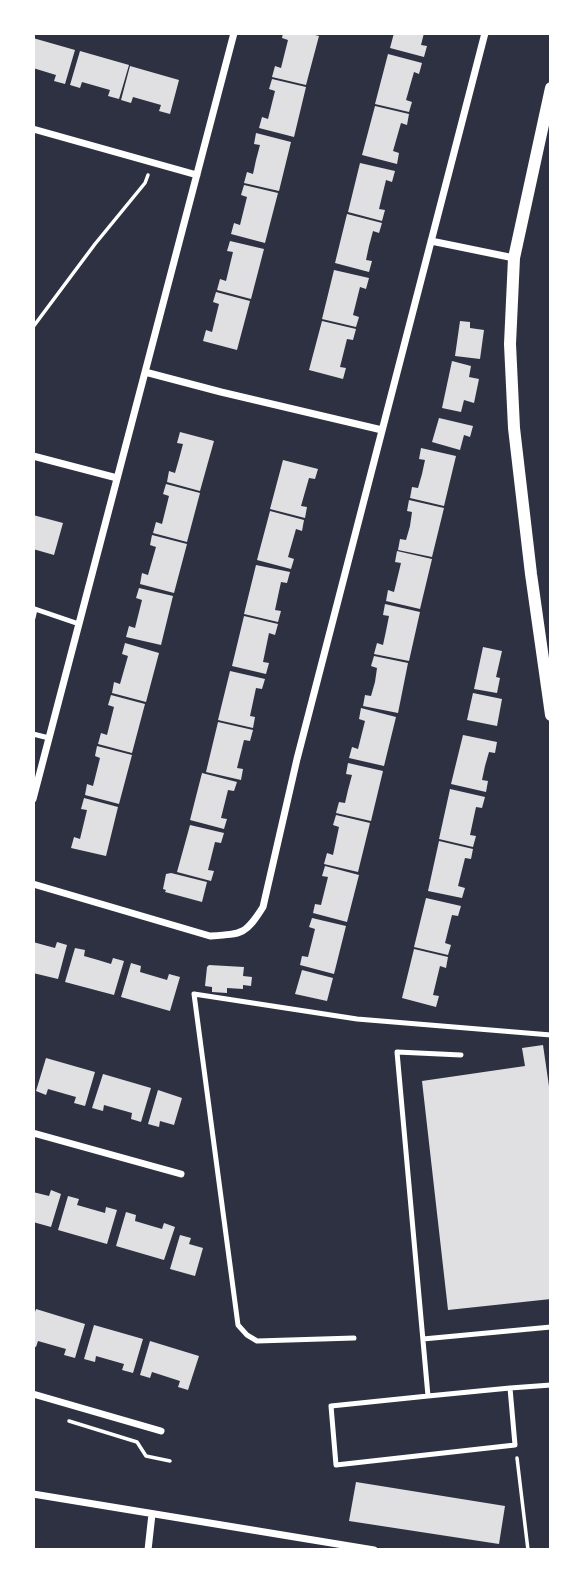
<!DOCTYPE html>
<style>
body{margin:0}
#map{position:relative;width:584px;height:1583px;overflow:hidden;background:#2d3142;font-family:Helvetica,sans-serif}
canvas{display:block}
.frame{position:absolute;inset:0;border:35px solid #fff;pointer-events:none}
</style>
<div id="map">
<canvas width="584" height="1583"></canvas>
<div class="frame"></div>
</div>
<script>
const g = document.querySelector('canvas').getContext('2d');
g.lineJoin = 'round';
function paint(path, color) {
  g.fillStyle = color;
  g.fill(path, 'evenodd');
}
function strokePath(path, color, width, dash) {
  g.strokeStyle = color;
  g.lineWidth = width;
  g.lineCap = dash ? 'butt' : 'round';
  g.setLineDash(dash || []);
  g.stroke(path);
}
paint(new Path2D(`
 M283,33H307L319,36L306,85L272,77L275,66L281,68L288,40L282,38Z
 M394,33H424L421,45L427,46L424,57L390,48Z
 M33,38L75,50L65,84L54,81L56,75L33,68Z
 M80,51L129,65L119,99L108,96L110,90L82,82L80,88L70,85Z
 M388,54L422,63L419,74L414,72L406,100L412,102L409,112L375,104Z
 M130,66L179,80L170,114L159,111L161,105L133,97L131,103L121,100Z
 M272,79L306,87L294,137L259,128L262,117L268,119L275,91L269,89Z
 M375,106L409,114L407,125L401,123L393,151L399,153L397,164L362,155Z
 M256,133L291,142L279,191L244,183L247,172L253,174L256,160L260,145L254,144Z
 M360,163L395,171L392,182L386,180L379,209L385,210L382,221L348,212Z
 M244,185L278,193L265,243L231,234L234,223L240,225L247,197L241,195Z
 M347,214L382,223L379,233L373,231L369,246L366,260L372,261L369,272L335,263Z
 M230,241L264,249L251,299L217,290L220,279L226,281L233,252L227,251Z
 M334,270L369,278L366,289L360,287L353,315L359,317L356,327L322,319Z
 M216,292L250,301L237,350L203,341L206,330L212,332L219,304L213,302Z
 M322,321L356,329L353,340L347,339L340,367L346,368L343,379L309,370Z
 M460,321L470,322V328L484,330L480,359L455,356Z
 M452,361L471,366L469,377L479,379L474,403L464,400L461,412L442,408Z
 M439,418L473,426L470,437L464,435L460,450L432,442Z
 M180,432L214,441L200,491L167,482L169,471L175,473L179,459L183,444L177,443Z
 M421,448L456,456L444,506L410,498L412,487L418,488L422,474L425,460L419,459Z
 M283,460L318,469L315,479L309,478L301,506L307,507L305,518L270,509Z
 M166,484L200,493L187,542L153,533L156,522L162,524L169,496L163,494Z
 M409,500L444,508L432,557L398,550L400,539L406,540L410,526L412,512L407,511Z
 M270,511L304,520L302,531L296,529L288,557L294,559L291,569L257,560Z
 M33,515L63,523L54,555L33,549Z
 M152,535L187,544L174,593L140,584L142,573L148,575L156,547L150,545Z
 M397,551L432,559L420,609L386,601L388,590L394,592L401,563L395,562Z
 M256,565L290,572L287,583L281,582L275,610L281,611L278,622L244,614Z
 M139,588L173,596L161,645L126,637L129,626L135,628L142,600L136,598Z
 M385,604L420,612L409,661L374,654L377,643L383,645L386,631L389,616L383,615Z
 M244,616L278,624L275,635L269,633L263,662L269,663L266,674L232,666Z
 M125,643L159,653L146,702L112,693L114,682L120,684L128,656L122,654Z
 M483,647L502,651L496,677L500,678L497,693L474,689Z
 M374,656L408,663L398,713L363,706L365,695L371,696L375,682L377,668L371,666Z
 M230,671L265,679L262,689L256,688L250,716L255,717L253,728L218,720Z
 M473,693L502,699L497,726L467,720Z
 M111,695L145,704L132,753L98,744L101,733L107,735L114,707L108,705Z
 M361,708L396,717L384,766L349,758L352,747L358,749L365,721L359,719Z
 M218,722L253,730L250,741L244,740L237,768L243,769L241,780L206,772Z
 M463,735L497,742L495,753L489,752L485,766L482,780L488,781L486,792L451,784Z
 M97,746L132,755L119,804L85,795L87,784L93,786L100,758L95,756Z
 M348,763L383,771L371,821L336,813L339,802L345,803L348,790L352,775L346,774Z
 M202,773L237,782L234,791L228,790L221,818L227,819L224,829L190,820Z
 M450,789L485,797L482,808L476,807L470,835L476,836L473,847L439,839Z
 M84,798L118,807L106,856L71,848L74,837L80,839L87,810L81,809Z
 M336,815L370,823L358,872L324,864L327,853L333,855L339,827L333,825Z
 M190,825L224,833L221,843L215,842L208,870L214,871L211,881L177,872Z
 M439,841L473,849L471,859L465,858L458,886L465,888L462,898L428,891Z
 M325,866L359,875L347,922L313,913L315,904L321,905L328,877L322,876Z
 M171,873L207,882L202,902L165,892L166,890L163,889L166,874Z
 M426,898L461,906L458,916L452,915L445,943L451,945L448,955L414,947Z
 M312,918L346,926L334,974L300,965L302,956L308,957L315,929L309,927Z
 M33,942L55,948L57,942L67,945L58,979L33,973Z
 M75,948L85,950L84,956L98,960L111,964L113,958L124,961L114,995L65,982Z
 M414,949L448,957L446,968L440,966L433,995L439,996L436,1007L402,998Z
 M131,963L141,966L140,972L167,980L169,974L180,977L170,1011L121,997Z
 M209,965L244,967L243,976L252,977L251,986L243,985V989L227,988V993L212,992V987L205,986L207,967Z
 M302,970L333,978L327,1001L295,994Z
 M543,1045L551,1100V1299L448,1310L422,1081L525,1066L522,1048Z
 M46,1058L95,1072L85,1106L74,1103L76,1097L48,1089L46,1095L36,1091Z
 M103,1074L151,1088L141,1122L131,1119L132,1113L104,1105L103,1111L92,1108Z
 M158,1090L182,1098L174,1125L160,1121L159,1127L148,1124Z
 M51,1190L61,1194L51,1227L33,1222V1192L49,1196Z
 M68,1196L79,1199L77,1205L105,1213L106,1207L117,1210L107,1244L58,1230Z
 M126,1212L136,1215L135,1221L162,1229L164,1223L175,1227L164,1260L116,1246Z
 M180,1235L191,1238L189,1244L203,1248L195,1276L170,1269Z
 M36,1309L85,1324L75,1358L64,1355L66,1349L38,1341L36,1347L33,1346V1318Z
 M94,1325L143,1339L133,1373L122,1370L124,1364L96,1356L95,1362L84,1359Z
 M150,1341L199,1356L188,1390L178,1387L180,1381L152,1372L150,1378L140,1375Z
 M356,1482L505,1506L499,1544L349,1521Z`), '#e0e0e3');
strokePath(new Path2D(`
 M33,327L95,244L145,183L148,175
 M69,1421L137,1442L146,1456L170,1461
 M517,1458L528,1550`), '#fff', 3.5);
strokePath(new Path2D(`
 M33,618L35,609L79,624
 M33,734L49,738
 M461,1055L397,1052L428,1396L331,1406L336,1465L515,1445L510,1388L551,1385
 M354,1338L257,1341L247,1335L238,1325L194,994L357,1019L551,1035
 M423,1339L551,1327
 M428,1396L510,1388`), '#fff', 5);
strokePath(new Path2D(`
 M33,129L197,175
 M431,241L514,258
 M145,372L221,392L382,430
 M33,456L117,478
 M33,799L234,33
 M33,884L210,936C243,934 246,934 263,907L297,759L485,33
 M33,1133L181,1174
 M33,1394L161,1431
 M33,1494L374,1550
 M148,1550L152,1514`), '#fff', 7);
strokePath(new Path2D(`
 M551,88L514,258L510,344L514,428L531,574L551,715`), '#fff', 12);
</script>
